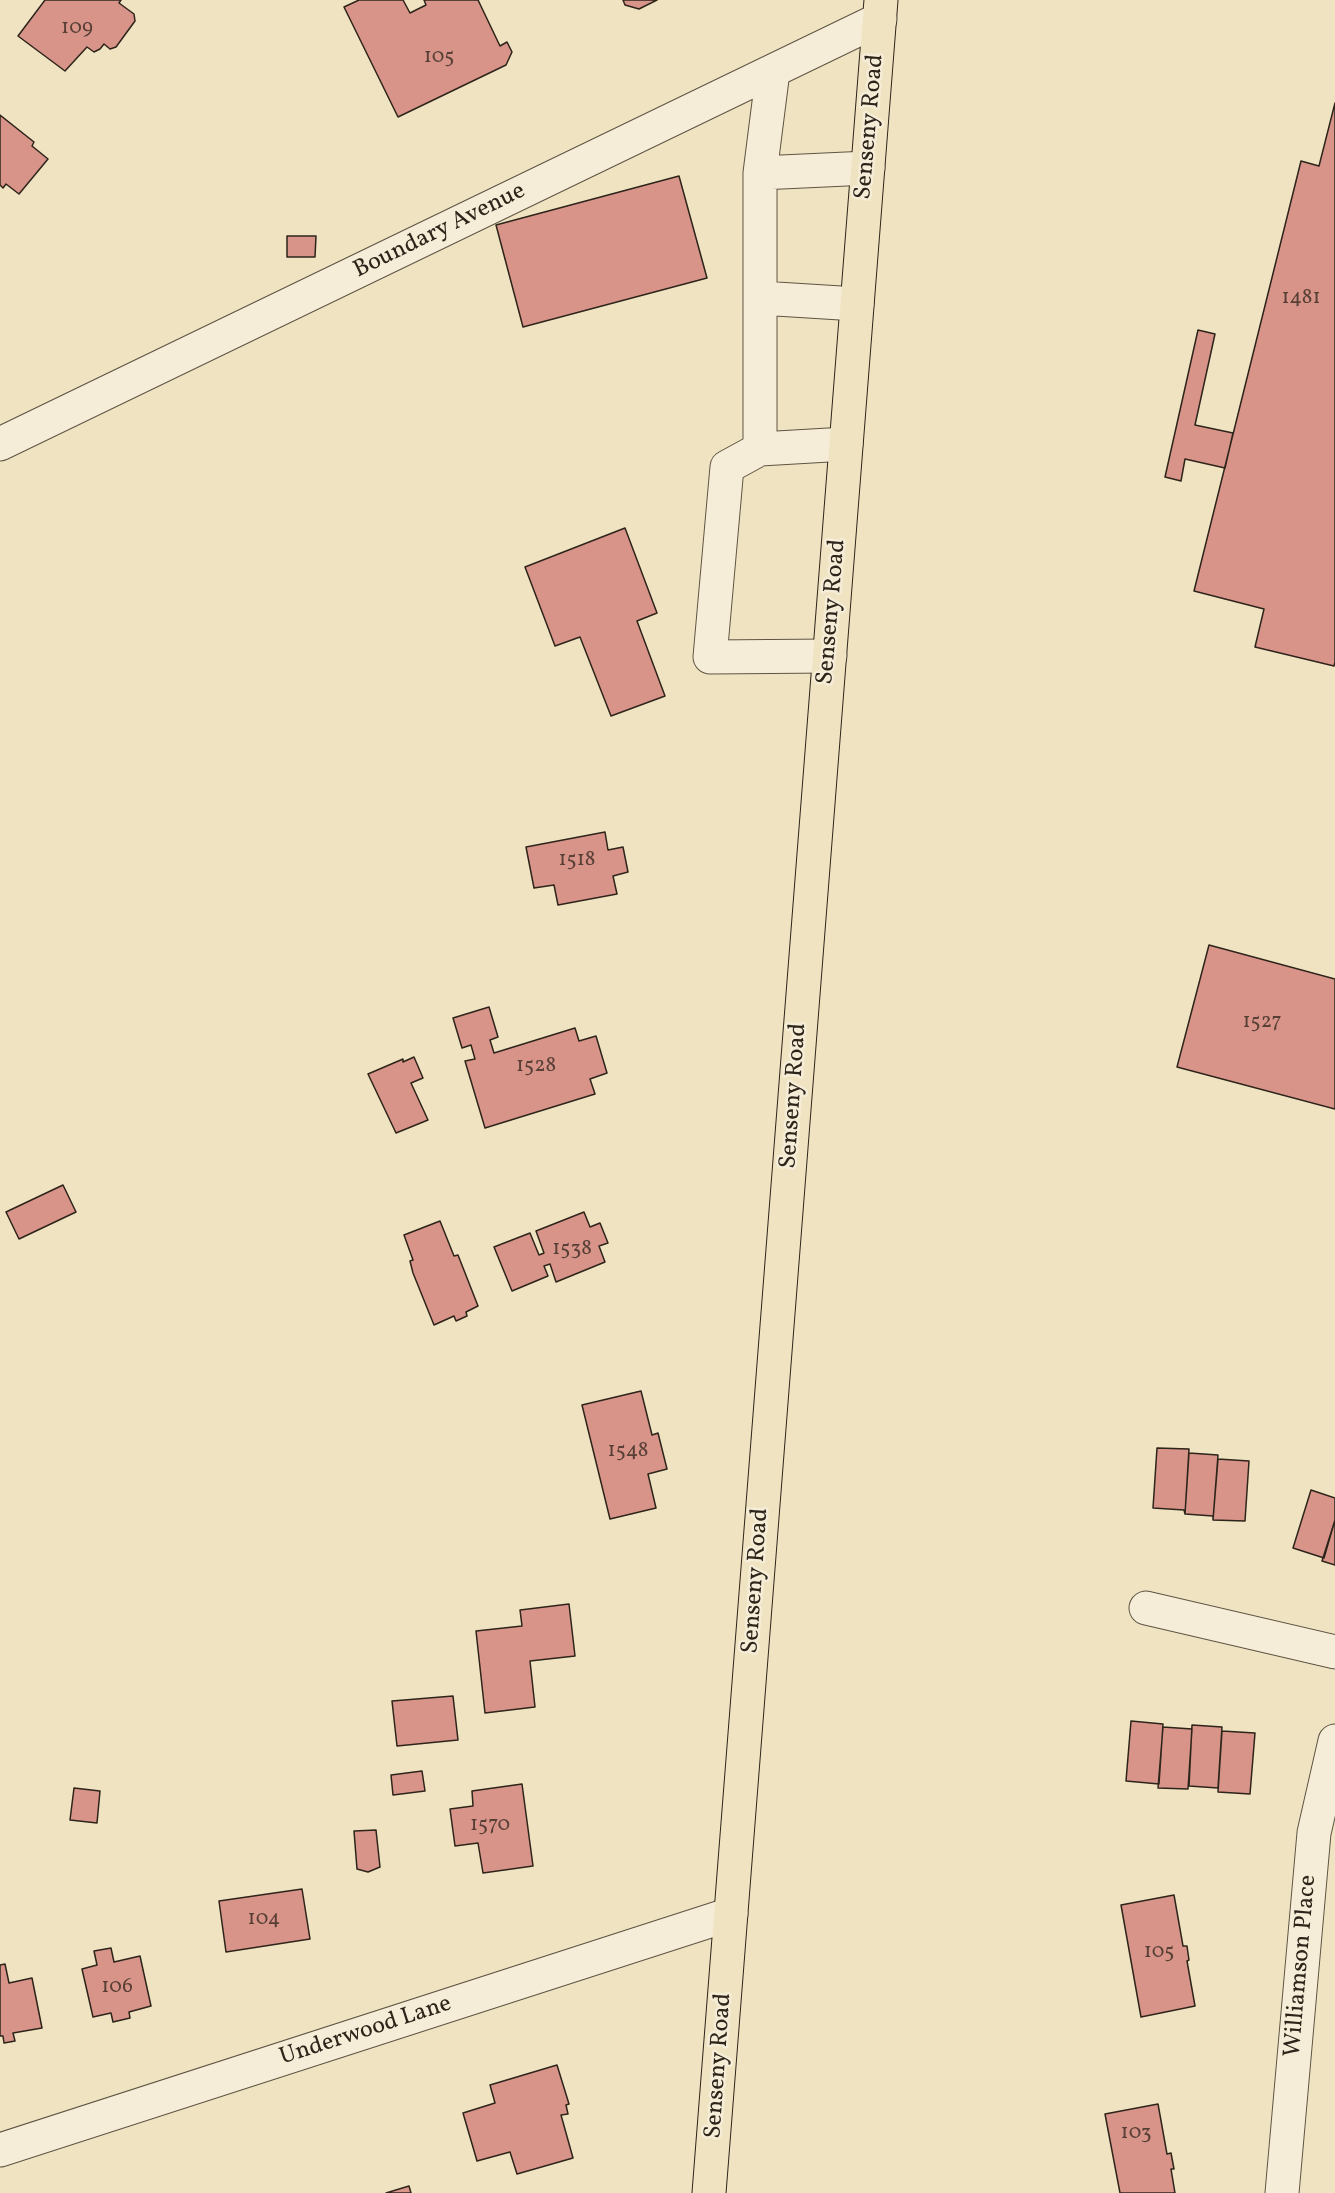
<!DOCTYPE html>
<style>
body{margin:0}
canvas{display:block;background:#f0e3c1}
</style>
<canvas width="1335" height="2193"></canvas>
<script>
const g = document.querySelector('canvas').getContext('2d');
g.lineJoin = 'round';
function paint(path, color) {
  g.fillStyle = color;
  g.fill(path, 'evenodd');
}
function strokePath(path, color, width, dash) {
  g.strokeStyle = color;
  g.lineWidth = width;
  g.lineCap = dash ? 'butt' : 'round';
  g.setLineDash(dash || []);
  g.stroke(path);
}
function write(font, color, halo, rows, align = 'center') {
  g.font = font + ' Vollkorn,serif';
  g.lineWidth = 5;
  g.setLineDash([]);
  g.textBaseline = 'middle';
  g.strokeStyle = halo;
  g.fillStyle = color;
  for (const [text, x, y, turn = 0] of rows) {
    g.save();
    g.translate(x, y);
    g.rotate((+turn || 0) * Math.PI / 180);
    g.textAlign = isNaN(turn) ? turn : align;
    if (halo) g.strokeText(text, 0, 0);
    g.fillText(text, 0, 0);
    g.restore();
  }
}
const building = new Path2D(`
 M45,0H121L119,3L134,14L135,21L116,47L110,49L104,44L100,49L94,52L87,47L65,71L18,36Z
 M359,0H403L410,13L426,5L424,0H478L500,46L507,42L512,52L506,65L398,117L344,7Z
 M623,0H657L639,9L625,5Z
 M1335,103V662L1334,666L1255,647L1264,609L1194,591L1301,161L1319,166Z
 M0,115L34,142L32,146L48,159L19,194L6,184L3,188L0,185Z
 M679,176L707,278L523,327L496,225Z
 M287,236H316L315,257H287Z
 M1198,330L1215,334L1195,425L1233,433L1225,468L1185,459L1181,481L1165,477Z
 M625,528L657,613L637,621L665,696L611,716L580,637L555,646L525,567Z
 M605,832L608,850L623,847L628,872L613,876L617,894L558,905L554,885L534,888L526,847Z
 M1209,945L1335,979V1109L1177,1067Z
 M489,1007L498,1037L490,1040L494,1053L575,1028L579,1041L596,1036L607,1073L590,1079L595,1094L485,1128L465,1061L475,1059L471,1045L462,1048L453,1018Z
 M414,1057L423,1078L411,1083L428,1120L396,1133L368,1074L403,1059V1062Z
 M63,1185L76,1212L19,1239L6,1212Z
 M584,1212L590,1227L600,1223L608,1243L599,1246L605,1262L556,1282L550,1264L544,1266L548,1276L512,1291L494,1247L530,1233L539,1255L544,1253L536,1231Z
 M440,1221L454,1256L458,1255L478,1306L466,1312L467,1316L456,1321L454,1316L434,1325L413,1273L410,1261L413,1260L404,1235Z
 M641,1391L652,1435L658,1433L667,1469L648,1474L656,1508L610,1519L582,1405Z
 M1157,1448L1189,1449L1185,1514L1184,1510L1153,1508Z
 M1189,1453L1218,1455L1213,1520V1516L1185,1514Z
 M1218,1459L1249,1461L1245,1521L1213,1520Z
 M1311,1490L1335,1498V1520L1324,1558L1293,1548Z
 M1335,1520V1565L1322,1561Z
 M569,1604L575,1656L530,1661L535,1707L485,1713L476,1631L522,1626L520,1610Z
 M453,1696L458,1740L397,1746L392,1701Z
 M1131,1721L1163,1724L1159,1784L1126,1781Z
 M1192,1725L1222,1727L1218,1788L1189,1786Z
 M1163,1727L1192,1729L1188,1789L1158,1788Z
 M1222,1731L1255,1733L1250,1794L1218,1792Z
 M422,1771L425,1791L393,1795L391,1775Z
 M522,1784L533,1866L483,1873L478,1843L455,1846L450,1809L473,1806L472,1791Z
 M74,1788L100,1791L97,1823L70,1820Z
 M376,1830L380,1867L368,1872L357,1869L354,1831Z
 M302,1889L310,1939L226,1952L219,1901Z
 M1174,1895L1183,1946H1187L1189,1960L1187,1961L1195,2006L1141,2017L1121,1905Z
 M111,1948L114,1962L140,1956L151,2006L129,2012L130,2018L113,2022L111,2013L93,2017L82,1969L97,1965L94,1951Z
 M5,1964L9,1983L32,1978L42,2028L13,2033L15,2041L4,2043L3,2036H0V1965Z
 M557,2065L569,2104L566,2105L568,2114L561,2115L573,2158L517,2174L510,2152L477,2161L463,2113L495,2103L490,2085Z
 M1158,2104L1167,2154L1171,2153L1174,2169H1171L1175,2193H1120L1105,2114Z
 M409,2186L411,2193H386Z`);
paint(building, '#d9948a');
strokePath(building, '#2d241a', 1.5);
const minor = new Path2D(`
 M760,173L868,168
 M760,298L857,304
 M0,444L880,19
 M760,449V173L773,71
 M830,656L710,657L727,467L760,449L846,444
 M1146,1608L1335,1652
 M0,2150L731,1914
 M1282,2193L1314,1833L1335,1741`);
const major = new Path2D(`
 M709,2193L881,0`);
strokePath(minor, '#5e5444', 35);
strokePath(major, '#2d241a', 35);
strokePath(minor, '#f5edd7', 33);
strokePath(major, '#f0e3c1', 33);
write('21px', '#584036', null, [
 ["109",77,29],
 ["105",439,58],
 ["1481",1301,299],
 ["1518",577,861],
 ["1527",1262,1023],
 ["1528",536,1067],
 ["1538",572,1250],
 ["1548",628,1452],
 ["1570",490,1826],
 ["104",264,1920],
 ["105",1159,1953],
 ["106",117,1988],
 ["103",1136,2134]
]);
write('24px', '#2d241a', '#f5edd7', [
 ["Senseny Road",871,127,-85],
 ["Boundary Avenue",440,232,-26],
 ["Senseny Road",833,612,-85],
 ["Senseny Road",795,1096,-86],
 ["Senseny Road",757,1581,-86],
 ["Williamson Place",1302,1966,-85],
 ["Underwood Lane",366,2032,-18],
 ["Senseny Road",720,2066,-86]
]);
</script>
